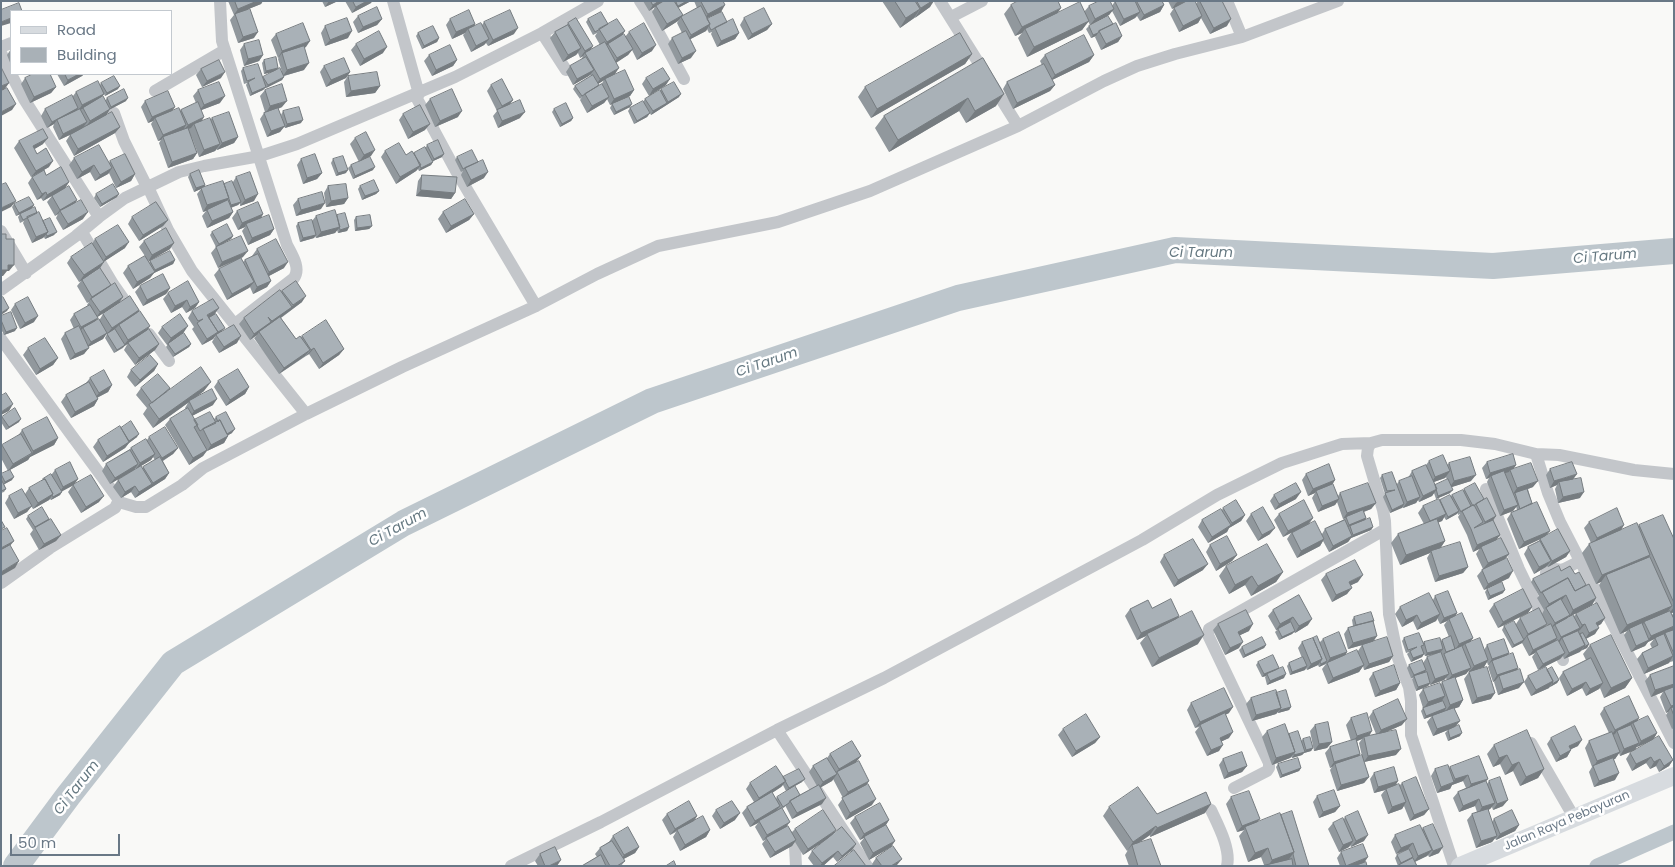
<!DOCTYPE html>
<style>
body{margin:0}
#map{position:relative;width:1675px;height:867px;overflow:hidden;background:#f9f9f7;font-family:Poppins,sans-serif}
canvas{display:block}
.frame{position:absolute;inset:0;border:2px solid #697886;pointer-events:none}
.legend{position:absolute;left:10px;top:10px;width:162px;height:65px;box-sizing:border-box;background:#fff;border:1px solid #c3c9cf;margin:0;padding:6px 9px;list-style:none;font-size:15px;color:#697886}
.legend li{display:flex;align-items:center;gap:10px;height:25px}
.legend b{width:25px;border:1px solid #c3c9cf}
.scale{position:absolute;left:10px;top:834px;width:110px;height:22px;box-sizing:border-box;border:2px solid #697886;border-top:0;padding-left:6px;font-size:15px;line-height:18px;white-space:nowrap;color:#697886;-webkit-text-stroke:4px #fff;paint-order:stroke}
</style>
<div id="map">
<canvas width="1675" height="867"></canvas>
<div class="frame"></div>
<ul class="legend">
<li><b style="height:6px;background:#d7dbdf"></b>Road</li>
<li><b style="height:14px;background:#a9b1b7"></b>Building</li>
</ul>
<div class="scale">50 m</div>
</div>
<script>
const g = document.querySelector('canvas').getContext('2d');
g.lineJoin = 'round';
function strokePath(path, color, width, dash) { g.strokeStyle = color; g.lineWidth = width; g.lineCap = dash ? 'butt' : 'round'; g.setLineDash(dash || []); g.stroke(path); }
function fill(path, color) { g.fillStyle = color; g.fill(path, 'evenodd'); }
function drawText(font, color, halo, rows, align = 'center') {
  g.font = font + ' Poppins,sans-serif'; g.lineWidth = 5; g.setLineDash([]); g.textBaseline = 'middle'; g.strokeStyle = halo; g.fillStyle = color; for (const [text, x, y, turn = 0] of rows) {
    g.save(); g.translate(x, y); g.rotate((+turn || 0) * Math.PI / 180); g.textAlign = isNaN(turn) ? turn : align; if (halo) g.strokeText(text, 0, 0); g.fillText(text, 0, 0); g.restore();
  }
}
strokePath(new Path2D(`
 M1597,866l77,-34`), '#bdc6cc', 15);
strokePath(new Path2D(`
 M16,866l52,-70 105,-133 231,-140 248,-122 306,-103 217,-48 318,16 181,-15`), '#bdc6cc', 26);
strokePath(new Path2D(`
 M220,1l2,40 65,204c5,10 14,23 7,33l-59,46
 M393,1l26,93
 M640,1l9,14 35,64
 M940,1l78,125
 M1227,1l15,36
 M951,17l31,-16
 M542,33l24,37
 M1,47l10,-4
 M1,53l10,20
 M11,74l13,25 75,118
 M155,91l70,-41
 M415,95l41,76 80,135
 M114,113l10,28 23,46
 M148,187l20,43 24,41 114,143
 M1,231l25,42
 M82,232l31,52 21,30
 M1,290l75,-54 23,-19 26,-19 54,-26 25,-6 56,-10 37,-12 158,-67 87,-44 56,-32
 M149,334l20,27
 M1,339l118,161 -4,8 -65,40 -49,35
 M1536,454l12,39 12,29 114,221
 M1486,489l33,80 44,91
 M119,502l17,5h10l36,-22 21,-17 103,-54 96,-47 134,-61 61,-32 61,-28 120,-24 92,-31 148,-65 86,-45 33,-15 38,-12 67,-17 96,-36
 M1546,573l9,-4 7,1 18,-9
 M777,730l90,136
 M1531,743l44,76
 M1234,788l33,-17 2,-3v-5l-61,-128 1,-6 175,-99
 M1211,810c7,15 20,39 16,56
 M795,847l1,19
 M511,866l90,-44 176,-92 107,-52 258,-138 75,-45 65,-32 60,-19 29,-1
 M1454,866l-43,-131v-34l-2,-14 -11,-29 -9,-44 -4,-93 -2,-11 -16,-54 1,-8 3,-5 11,-3h79l34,4 41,10 23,1 75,15 40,4`), '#c3c6ca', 12);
strokePath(new Path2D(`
 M1460,866l214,-90`), '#d7dbdf', 18);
fill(new Path2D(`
 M228,1h35l-2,3 -13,5 6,29 -16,5 -8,-23 4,-5z
 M322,1h16l-13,6z
 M345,1h27l-1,2 -19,10z
 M643,1h48l-13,7 5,7 -5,6 -16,10 -10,-19 3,-5 -6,4z
 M694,1h29l-2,11 -14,6 20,4 12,11 -4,6 -18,8 -6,-13 1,-2 -3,1 -2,-4 -1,2 -16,8 1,19 -13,6 -10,-20 4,-6 10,-5 -5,-10 4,-6 16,-9z
 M882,1h50l-2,6 -30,21z
 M1115,1h47l2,4 -4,7 -20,9 -3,-5 -2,2 -15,8 -8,-15 -3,4 -19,10 -2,-4 -6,9 -55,27 -9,-19 4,-5 -7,3 -11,-22 7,-9 47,8 26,-1 5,-6h23z
 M1168,1h19l-15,8z
 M1187,1h10l-2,1 1,2 2,-3h2l27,25 -17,8 -9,-16 -3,5 -19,9 -9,-18 4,-6z
 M358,16l24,3 -5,6 -19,8 -5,-11z
 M744,18l28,6 -5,6 -19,10 -8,-15z
 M450,19l25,5 -1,2 8,-1 2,-3 30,12 -26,12 -2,-3 -2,2 -13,7 -8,-17 2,-2 -13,6 -6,-14z
 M588,19l20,5 17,7 -4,5 4,1 4,-5 23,19 -15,9 -5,-10 -4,5 -12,7 -1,12 -6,4 25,12 -4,6 -20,9 -3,-6 -3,4 -17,10 -7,-13 2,-3 -2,2 -7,-10 2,-3 16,-10 -1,-1 -17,10 -7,-13 4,-6 11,-6 2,-4 -3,2 -2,-5 -2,2 -13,7 -13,-24 5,-6 12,-7 1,-2 23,27 9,-5 -5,-9 2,-3 -4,2 -7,-13zM604,80l-3,5 -3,1v-2z
 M1113,24l9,12 -4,6 -17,8 -6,-13 1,-1 -5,2 -5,-9 3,-3z
 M325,26l23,12 -23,8 -4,-13z
 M418,33l21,5 -2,4 -15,7 -6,-13z
 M276,34l30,13 -2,1v22l-20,6 -2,4 -16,8h-1l-2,2 -13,6 -4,-11 1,-2 -3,1 -3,-13 2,-3 20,10 10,-6 -9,2 -2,-11 2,-3 18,12 -4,-13 1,-2 -1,1 -7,-18z
 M244,44l19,11 -4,6 -15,5 -4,-16z
 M356,44l27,9 -23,13 -9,-16z
 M11,49v16l-4,-10z
 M972,54l-7,10 -94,54 -13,-21 7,-10z
 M429,55l28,5 -4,6 -21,10 -8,-15z
 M1045,55h49l-5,7 -37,18 3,5 -5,6 -37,18 -10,-20 4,-7 35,-17 -2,-4z
 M983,58l13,48 -30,17 -7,-12 -70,41 -14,-24 9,-12z
 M324,66l26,6 -4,6 -20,9 -6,-15z
 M201,69l20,9 -19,9 -6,-12z
 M57,74h27l-2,2 -18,10z
 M348,76l32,10 -5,7 -29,4 -2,-15z
 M25,78l31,9 -5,6 -21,10 -9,-19z
 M646,78l20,7 -17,11 -7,-12z
 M101,83l17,6 -13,7 -1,-2 -2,2 3,5 2,-3 19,3 -16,8 -4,6 14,12 -5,6 -41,23 -8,-15 4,-6 2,-1 -13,6 -6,-13 1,-3 -7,4 -6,-12 4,-7 28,-13 3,-4 24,-7z
 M491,85l22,15 -3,4 10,14 -22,10 -5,-12 4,-5 -10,-20z
 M661,89l18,8 -28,18 -6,-10 5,8 -3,4 -13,7 -6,-13 2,-3 13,-6 2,-3 15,-8z
 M198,90l22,13 -19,7 1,11 8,-1 2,-2 26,19 -4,6 -17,7v-1l-2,2 -16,6 -8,-22 6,18 -4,6 -25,9 -9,-25 2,-3 -3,1 -7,-17 2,-3 -5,2 -7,-16 4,-6 27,10h8l1,-1 15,-7 -3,-7z
 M265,90l17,17 -4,2 5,12 -2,-6 2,-4 18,12 -16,5 -1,-2 -4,6 -13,5 -7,-18 4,-6 1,-1 -5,-16z
 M430,99l28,18 -23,10 -10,-22z
 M612,104l18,3 -16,8 -4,-7z
 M554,109l19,9 -2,3 -11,6 -8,-15z
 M403,114l22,16 -17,9 -9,-19z
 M355,138l16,18 -9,4 11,10 -20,9 -5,-11 3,-3 8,-3 -9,-18z
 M19,141l24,3 -9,5 3,5 12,13 -5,3 2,5 23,7 -4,6 18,31 -20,11 -7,-12 2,-4 -3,2 -8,-14 5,-6 -9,5 -2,-3 -4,2 -9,-17 4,-6 11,-6 -12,6 -17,-29z
 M427,145l15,12 -9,4 -2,4 -12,6 -1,-2 -2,2 -20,13 -15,-27 4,-6 21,4 8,-2 12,-6z
 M457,157l27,21 -17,9 -6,-12 2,-4 -2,1 -6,-12z
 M74,158l35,5 1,-2 25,13 -4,7 -15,7 -7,-15 -1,1 -13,7 -5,-9 -13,7 -8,-14z
 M301,159l21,14 -5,6 -14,5 -6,-19z
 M333,159l13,14 -10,3 -5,-13z
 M190,174l15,11 -1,2 29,-5 3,-5 18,24 -14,5v-3l-2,2 -7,3 2,4 -4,6 -22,10 -5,-12 4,-5 -3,1 -6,-18 4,-5 -7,3 -6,-15z
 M422,175l33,18 -4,6 -35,-3 2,-15z
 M328,186l20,12 -4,6 -18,3 -2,-14z
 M360,186l19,5 -3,3 -14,6 -4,-11z
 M96,194l21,3 -17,10 -6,-9z
 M298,199l23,10 -25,7 -3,-11z
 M14,204l20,1 -3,4 6,4 17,22 -9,4 -1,-2 -12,6 -9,-20 1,-2 -4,2 -2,-6 2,-3 -4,2 -4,-9z
 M237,211l26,3 -2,4 13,11 -4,6 -22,10 -6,-14 3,-4 -7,3 -6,-12z
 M443,212l31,2 -5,6 -23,13 -8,-14z
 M336,215l13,12 -2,4 -9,2 -1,-3 -2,3 -19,5 -1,-2 -1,2 -14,4 -4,-16 2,-3 14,-2 4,-5z
 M132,217l36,3 -5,6 -24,15 -11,-17z
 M356,217l16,9 -3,3 -14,2 -1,-11z
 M212,232l21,4 -2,3 -7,4 19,14 -2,1 2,4 2,-2 8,-4h-1l5,-7 27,19 -15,8 2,5 -4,6 -14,7 -3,-7 -23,13 -13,-25 5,-6 18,-10 -19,9 -7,-15 5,-6 -6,-12z
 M95,239l30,9 -21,13 -4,7 -12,8 21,11 10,16 -22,14 -1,4 4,-2 3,-5 36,-4 -2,3 10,17 12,14 -4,6 -20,15 -11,-15 4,-7 3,-2 -6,4 -2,3 -9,5 -9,-15 2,-4v-1l-4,6 -15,8 -4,7 -14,6 -9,-21 4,-6 9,-4 -4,-9 4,-6 14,-8 -1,-1 2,-3 -2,1 -10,-17 4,-5 -2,1 -12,-19 4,-6 21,-13z
 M144,241l26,8 -22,12 1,2 1,-2 25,-1 -2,4 -19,9 -4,5 -17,11 -10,-16 5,-7 17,-10 -6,-9z
 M140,286l30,2 -4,6 -23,12 -8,-14z
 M282,291l20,11 -21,16 15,21 5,-2 1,-1 42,13 -5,6 -20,14 -10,-15 -30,20 -25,-36 3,-3 -7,5 -11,-16 5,-6z
 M168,293l31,9 -4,6 -9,5 -4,-6 -11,6 -8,-14z
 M15,304l19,18 -14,7 -9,-19z
 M192,311l17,7 13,13 -6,4 -3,4 -11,6 -10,-16 2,-2 -6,-9z
 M1,316l14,15 -11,4 -3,-6z
 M162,327l22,5 -17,13 -9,-12z
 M216,335l21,8 -18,10 -7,-11z
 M168,344h23l-2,3 -16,10 -7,-10z
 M28,348l30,10 -5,7 -17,10 -13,-20z
 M158,364l-4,7 -19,16 -8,-10 4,-7z
 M90,378l22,7 -4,7 -11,6 1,1 -4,7 -23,12 -10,-16 5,-7 20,-12z
 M218,381l31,6 -4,7 -19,12 -12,-19z
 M141,388h29l-3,4 37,-1 -11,9 20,5 -21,11 2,4 20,-1 2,-2 16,16 -4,2v1l-4,7 -17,8 -4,5 -14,9 -24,-40 5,-6 16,-9 -1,-2 3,-5 -35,25 -10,-14 4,-6 -11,-13z
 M2,417l17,5 -13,8 -5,-8v-4z
 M121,428l16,9 -8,6 -4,5 -22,14 -10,-15 5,-7z
 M22,430l36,8 -4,7 -24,12 -2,3 -20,11 -7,-13v-12l17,-10z
 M149,437l29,11 -5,6 -10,7 6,12 -4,6 -30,19 -4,-6 -10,6 -8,-11 5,-7 18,-11 -1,-1 -1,2 -24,14 -8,-13 4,-7 23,-14 2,-2 16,-8zM153,457l2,3 -12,7 -1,2 -1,-3 10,-6z
 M1429,461l18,4 2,-2 22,18 -20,6 -1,6 -14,6 -2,-6 -2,3 -13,6 -1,-2 -2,3 -13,5 -1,-1 -12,6 -7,-16 2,-3 -5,-16 2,-3 15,9 2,-3 9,-3 4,-7 14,-6zM1446,477l1,3 -12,5 -1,-3 11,-4z
 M1487,462l29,3 -3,4 20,18 -5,2 4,14 14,33 24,15 -4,6 -18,10 -1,-1 -13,8 -10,-20 4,-7 11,-6 1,-2 -21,10 -12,-30 4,-6 6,-3 -1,-4 -3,5 -13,5 -13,-34 2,-4 -3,1 -4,-11z
 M1550,469l30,29 -22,5 -3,-14 2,-4 -7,3 -4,-13z
 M55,470l23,9 -17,13 -1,3 -9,5 -1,-1 -1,1 -16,9 -2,-3 -4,6 -13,7 -9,-16 4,-7 16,-2 4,-6 12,-6 2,-3 9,-5z
 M1306,474l29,6 -3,5 6,11 2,-3 36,10 -5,6 -7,3 2,6 -1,2 8,7 -2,3 -20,8 -3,4 -19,10 -6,-11 -3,5 -23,12 -10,-19 4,-6 -8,4 -9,-17 5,-6 34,4 -4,6 13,10 3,-5 18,-9 2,-2 -2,1 -6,-17 -2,3 -17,7 -6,-14 3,-5 -7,3 -6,-16z
 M1,475l11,5 -8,4 2,5 -2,3 -3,1z
 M73,485l26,17 -18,11 -13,-21z
 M1464,489l20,10 12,17 -3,4 7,15 -4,5 13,14 -4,4 4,20 -25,12 -7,-14 5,-6 1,-1 -7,-15 4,-6 -7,4 -6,-17 -9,-18 2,-3 -2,1v-2l-12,7 -2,-3 -2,4 -4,1 7,19 -5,8 28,18 -5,6 -28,9 -8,-24 3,-5 -30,12 -9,-22 7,-9 26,-10 -6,-11 5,-7 28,-10 1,-1 11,-4z
 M1274,495l22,4 -21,11 -5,-9z
 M1223,508l22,7 -4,6 -12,7 -2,4 -19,11 -10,-16 4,-7 20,-10z
 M1251,514l19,20 -12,7 -12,-20z
 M28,516l21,3 12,16 -5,6 -17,9 -9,-16 3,-4 -7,-11z
 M1589,522l32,8 17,-3 1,-2 35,14v73l-3,1 1,2 2,-3v17l-1,1h1v31l-4,1v-1l-1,2 -25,11 -7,-15 5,-6 10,-5 -2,-4 4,-5 -6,3 -3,4 -14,6 -7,-17 3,-4 -7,3 -21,-49 2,-3 -5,2 -14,-31 7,-9 2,-1 -7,-15z
 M1210,545l27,10 -5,6 -16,10 -10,-19z
 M1164,555l39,15 -29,17 -14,-25z
 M1226,566l57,6 -7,10 -25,14 -6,-11 -16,9 -10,-18z
 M1561,571l14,3 11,11 10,13 -4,7 -23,12v-1l-2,3 7,-3 2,-2 29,4 -4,6 -3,2 -3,8 -9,5 3,5 -2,4 -23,11 -1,-3 -3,3 -22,11 -6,-13 3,-4 -6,3 -7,-13 2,-3 -2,3 -10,5 -10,-18 2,-4 12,-2 4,-6 24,10 4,-2 -6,-12 2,-4 -7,-12 2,-2 -8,-14 2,-3z
 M1326,574l32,8 -7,3 -4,9 -15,8 -11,-22z
 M1487,589l16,4 -15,7 -3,-8z
 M1299,595l9,30 -13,8 -1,-1 -2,2 -13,6 -4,-8 2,-2h-1l-8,-14 5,-6z
 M1435,596l22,17 -3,4 19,21 -3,4 14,8 3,-5 22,8 -2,2 10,15 2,18 -21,7 -4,-13 1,-1 -2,1 -5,-15 1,-2h-1l-1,-3 -3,5 -13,5 20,27 -19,5 -8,-25 5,-7v-2l-3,4 -11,4 8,22 -4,7 -4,1v19l5,9 -12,5 -3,-8 3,-3 -15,6 -6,-14 5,-6 -8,3 -3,-8 2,-3 -4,-13 4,-6 18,-5 1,-2 5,-2 -1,-2 -2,2 -14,5v-1l-2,2 -12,5 -4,-12 1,-1h-2l-4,-10 2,-3 14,-2 4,-6 11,-4 -13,3 -1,-2 -2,3 -11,5 -4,-8 2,-2 -3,1 -4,-12 2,-3 19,5 1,-1 17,-1 1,-1 7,-3 -5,-12 3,-4 -7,3 -3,-6 -1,3 -19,9 -4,-9 -11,6 -7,-13 5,-7 33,-7z
 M1494,604l38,3 -4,6 -30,15 -9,-17z
 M1152,608l27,8 -2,3 21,25 -46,23 -12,-24 6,-7 -9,4 -12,-24 5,-7z
 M1354,617l19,5v20l20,14 -4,6 -25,8 -1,-4 -4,6 -31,12 -6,-15 4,-5 -7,3 -1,-2 -11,5 -1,-2 -1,2 -15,5 -3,-9 2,-3 13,-5 -4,-10 4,-6h18l3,-3 24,13 -3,4 14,-5 4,-6 -14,4 -4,-15 4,-6 5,-2 -1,-6z
 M1218,624l31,7 -9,4 -1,13 -14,7 -12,-25z
 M1266,645l-2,3 -21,10 -4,-8 3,-3z
 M1590,645l42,33 -7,10 -21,10 -4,-10 -1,1 -13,7 -4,-8 -15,8 -8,-18 4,-6 23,-12 -3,-6z
 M1258,662l19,8 7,8 -17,7 -2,-8 1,-1 -4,1 -6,-12z
 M1674,666v62l-2,1 -6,-14 2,-3 -2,1 -6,-16 3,-5 -12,5 -6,-16 5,-6z
 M1547,670l12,10 -2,3 -7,4v-1l-1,2 -18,8 -7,-14 4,-6z
 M1373,673l27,10 -4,7 -21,7 -6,-18z
 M1276,693l15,14 -2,3 -11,3v-1l-2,2 -24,7 -6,-17 5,-6z
 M1191,703l38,10 -4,2 4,23 -7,3 -3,10 -12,5 -12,-24 4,-5 -4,1 -8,-18z
 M1604,708l33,13 20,12 -4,7 -16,7h-1l-1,3 -15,6 -1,-3 -4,6h-1l1,21 -21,7 -5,-15 3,-5 -7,-19 4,-7 20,-8 -9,-19z
 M1373,711l29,14 -16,7 10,23 -32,7 5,15 -5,6 -27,8 -7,-21 2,-3 -2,1 -5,-15 5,-6 21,-6 -5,-16 5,-7 18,18 7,-2 -7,-17zM1362,739l-3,4 3,13 -3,1 1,-3 -3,-13z
 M1315,725l17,17 -5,6 -13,3 -4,-20z
 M1063,729l37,8 -5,6 -23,14 -14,-22z
 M1267,731l22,3 12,7 2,-2 10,9 -2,3 -7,2 -2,2 -10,3v-1l-2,1 -18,7 -10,-28z
 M1551,738l27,8 -7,3v1l-4,7 -11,5 -9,-18z
 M1494,745l50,24 -6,9 -18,8 -7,-15 -8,4 -5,-11 -7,3 -6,-13z
 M1630,753l43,7 -4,6 -10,6 -3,-6 -6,3 -4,-6 -14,8 -6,-12z
 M830,754l31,2 -5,6 10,23 6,20 -26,15 -8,-15 5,-7 -10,-19 -1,2 -11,6 1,17 -30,15 -6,-12v-1l-4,3 5,17 5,6 3,-3 38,6 23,9 -4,6 -15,12 -4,-5 -10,9h-9l-6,-8 4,-7 14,-11 -23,15 -8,-13 -3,4 -22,12 -8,-14 3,-4 -2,1 -8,-14 3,-4 -8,4 -8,-14 5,-6 7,-5 -8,-13 4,-6 33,-6 19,5 -16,9 -3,-6 -2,2 -9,6 4,6 1,-2 23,-2 17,-9 -8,-14 4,-6 14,-8z
 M1223,759l24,7 -5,6 -18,7 -5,-14z
 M1278,764l23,4 -2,3 -19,7 -4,-11z
 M1450,767l36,14 1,3 2,-3 14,25 -10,4 -1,-3 -2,2 -2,1 4,12 2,-3 25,6 -4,6 -19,9 -1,-2 -3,4 -16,6 -9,-28 5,-6 5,-2 -2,-6 -16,6 -6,-14 5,-6 8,-4 -3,-7 -11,4 -2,4 -13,4 -6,-17 4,-7 14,-1z
 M1374,773l21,12h5l2,-2 27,26 -5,6 -14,6 -6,-15 -2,3 -14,5 -7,-19 4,-5 -11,3 -4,-14z
 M1317,796l23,10 -5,6 -16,6 -6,-16z
 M1231,797l26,25 52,44h-47l2,-1 -3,-8 -13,5 -9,-26 5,-6 -7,2 -11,-28z
 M1109,807l48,7 48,-1 -55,24v-2l-11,8 22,23h-32l-4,-11 3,-5 -1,1 -24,-35z
 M716,810l19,10 -15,9 -8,-13z
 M667,814l30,2 -3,5 16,9 -4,7 -26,14 -7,-14 3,-5 -6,3 -8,-15z
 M855,817l34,3 -3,5 5,22 -22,13 -9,-17 4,-5 -4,2 -10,-17z
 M1345,817l19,24 -13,6 -1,-2 -1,2 -10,5 -11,-23 5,-6 11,-4z
 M1423,828l16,25 -10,4 -1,-2 -1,1 -12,6 2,4h-19l-3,-8 2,-3 11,-5 -12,4 -5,-12 4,-7 27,-6z
 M613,836l26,11 -4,6 -12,6 2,2 -4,5h-39l15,-9 -2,-3 5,-6 9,-6z
 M1341,852l23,10 3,4h-27l-3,-8z
 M540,854l17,12h-19l-3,-5z
 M876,858l21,7 -1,1h-23l-1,-2z`), '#91989d');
fill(new Path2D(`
 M257,1h6l-2,3 -27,11 4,-6z
 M329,1h9l-13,6z
 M367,1h5l-1,2 -19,10 4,-6z
 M659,1h5l-15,10 4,-6z
 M687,1h4l-15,8 2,-3z
 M932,1h2l-4,6 -15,11 6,-10z
 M1179,1h8l-15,8 4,-6z
 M725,5l-4,7 -18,8 5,-6z
 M1164,5l-4,7 -20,9 4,-6z
 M1061,8l-6,9 -30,12 -3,4 -7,3 7,-9z
 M920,9l-6,9 -14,10 6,-10z
 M1114,9l-5,6 -19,10 5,-6z
 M1140,12l-5,6 -15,8 4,-7z
 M683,15l-5,6 -16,10 5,-7z
 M1202,16l-4,7 -19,9 4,-6z
 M11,18v5l-10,3v-4z
 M382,19l-5,6 -19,8 5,-6z
 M1231,19l-4,7 -17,8 4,-6z
 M1089,21l-7,9 -55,27 7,-10z
 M475,24l-4,6 -3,-1 -3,4 -13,6 4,-7z
 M710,24l-4,7 -19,10 4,-6z
 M772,24l-5,6 -19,10 4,-6z
 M518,28l-4,6 -26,12 5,-6z
 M352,31l-4,7 -23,8 5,-6z
 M625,31l-5,7 -18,10 5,-6z
 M258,32l-4,6 -16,5 5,-6z
 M739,33l-4,6 -18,8 4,-6z
 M1098,33l-2,3 -5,2 2,-3z
 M1122,36l-4,6 -17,8 5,-6z
 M439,38l-2,4 -15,7 2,-3z
 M489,39l-5,6 -13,7 5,-6z
 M310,41l-4,6 -23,9 -1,-3 -3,4 -1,1 4,-7z
 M656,45l-4,6 -15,9 5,-7z
 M593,46l-4,7h-4l-2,3 -3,2 5,-7z
 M387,47l-4,6 -23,13 4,-7z
 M581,48l-5,7 -13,7 5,-7z
 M633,49l-5,6 -15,10 4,-7z
 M696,51l-5,7 -13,6 4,-6z
 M972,54l-7,10 -94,54 6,-9z
 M263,55l-4,6 -15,5 4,-7z
 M1094,55l-5,7 -39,19 5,-6z
 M457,60l-4,6 -21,10 4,-6z
 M309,63l-5,7 -21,6 4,-6z
 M278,68l-2,3 -12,3 2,-3z
 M619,68l-4,6 -19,11 4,-6z
 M594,70l-5,6 -16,9 4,-6z
 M225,72l-4,6 -19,9 5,-6z
 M350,72l-4,6 -20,9 5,-7z
 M79,74h5l-2,2 -18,10 4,-6z
 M284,77l-2,3 -16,8 2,-3z
 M670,79l-4,6 -17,11 4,-7z
 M9,83l-5,7 -3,1v-5z
 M1055,85l-5,6 -37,18 4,-6z
 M120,86l-2,3 -13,7 2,-3z
 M380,86l-5,7 -29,4 5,-6z
 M56,87l-5,6 -21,10 4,-6z
 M266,87l-3,3 -13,6 2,-3z
 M634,90l-4,6 -20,9 4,-6z
 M104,94l-4,6 -22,11 4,-6z
 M681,94l-2,3 -28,18 2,-4z
 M1004,94l-8,12 -30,17 9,-12z
 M225,96l-5,7 -21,8 5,-6z
 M609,97l-5,6 -17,10 5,-7z
 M128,98l-2,3 -17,9 2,-3z
 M968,98l-9,13 -70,41 9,-12z
 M513,100l-5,6 -11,6 5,-6z
 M287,101l-5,6 -16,6 4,-7z
 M16,104l-4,6 -11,6v-4z
 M632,104l-2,3 -16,8 2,-3z
 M175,107l-5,7 -15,4 -2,3 -5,2 4,-6z
 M78,108l-4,6 -17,6 -3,4 -7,4 5,-6z
 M110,109l-4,7 -20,11 4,-6z
 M462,111l-4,6 -23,10 5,-6z
 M525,112l-5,6 -22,10 4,-7z
 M650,113l-3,4 -13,7 3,-3z
 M204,117l-4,7h-6l-3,4 -8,3 5,-6z
 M573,118l-2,3 -11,6 2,-3z
 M303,120l-2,3 -16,5 2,-4z
 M87,122l-5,7 -23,11 4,-6z
 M430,124l-5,6 -17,9 5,-7z
 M186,125l-4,7 -19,5 -2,3 -3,1 5,-6z
 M285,126l-5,6 -13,5 4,-6z
 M120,127l-5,6 -41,23 4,-7z
 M238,137l-4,6 -17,7 5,-7z
 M48,138l-5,6 -15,9 5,-7z
 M220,144l-5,7 -16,6 5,-7z
 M375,150l-4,6 -12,6 5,-7z
 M197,153l-4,6 -25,9 4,-6z
 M444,154l-2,3 -11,5 3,-3z
 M53,161l-4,6 -18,10 5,-6z
 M433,162l-2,3 -12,6 2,-3z
 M94,165l-4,7 -13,7 5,-7z
 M421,165l-5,6 -20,13 4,-7z
 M375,167l-2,3 -20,9 2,-3z
 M112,168l-4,6 -13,7 5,-6z
 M348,170l-2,3 -10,3 2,-3z
 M488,172l-4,6 -17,9 4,-7z
 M322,173l-5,6 -14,5 4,-6z
 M135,174l-4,7 -15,7 5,-6z
 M69,182l-4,6 -22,13 4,-6z
 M205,185l-2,3 -9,4 2,-4z
 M421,190l34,3 -4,6 -35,-3z
 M379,191l-3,3 -14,6 3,-4z
 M46,192l-5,6 -4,2 5,-6z
 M119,194l-2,3 -17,10 2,-3z
 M258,194l-4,7 -14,5 5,-6z
 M229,198l-5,6 -21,8 4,-7z
 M348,198l-4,6 -18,3 5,-6z
 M77,200l-4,6 -13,5 -2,3 -3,2 5,-6z
 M16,201l-5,6 -10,5v-4z
 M241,202l-3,3 -9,3 2,-3z
 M325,203l-4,6 -25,7 5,-6z
 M34,205l-3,4 -15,7 3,-3z
 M88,212l-5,7 -20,11 5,-6z
 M233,212l-4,6 -22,10 5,-7z
 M263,214l-4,7 -13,3 -1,3 -7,3 4,-7z
 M474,214l-5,6 -23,13 5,-7z
 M168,220l-5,6 -24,15 4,-6z
 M372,226l-3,3 -14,2 2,-3z
 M340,227l-5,6 -19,5 5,-6z
 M349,227l-2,4 -9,2 2,-3z
 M274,229l-4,6 -22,10 4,-7z
 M48,232l-5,6 -11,5 4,-6z
 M57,232l-3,3 -9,4 2,-3z
 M316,235l-2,3 -14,4 3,-4z
 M233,236l-2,3 -15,8 3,-3z
 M129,242l-4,6 -23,15 4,-6z
 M174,243l-4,6 -22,13 4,-7z
 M248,251l-5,6 -25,11 4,-6z
 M175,260l-2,4 -19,9 -4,5 -17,11 4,-7 17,-10 1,-2z
 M104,262l-4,6 -21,14 5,-7z
 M288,262l-4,6 -19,10 4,-6z
 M8,265h6l-5,6h-2l-4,5h-2v-6z
 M271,281l-4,6 -14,7 4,-7z
 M254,282l-5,6 -22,12 5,-6z
 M111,285l-5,6 -15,8 -4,4 5,-6z
 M170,288l-4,6 -23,12 4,-6z
 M306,296l-4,6 -34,25 -9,5 -2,3 -7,5 4,-6z
 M123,297l-4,6 -23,15 4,-6z
 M187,300l-5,7 -11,6 4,-7z
 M199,302l-4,6 -9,5 4,-6z
 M9,308l-2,3 -6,4v-2z
 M219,308l-5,7 -11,7 4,-7z
 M139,310l-4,6 -16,9 -3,3 -9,6 5,-6z
 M38,316l-4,6 -14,7 5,-6z
 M98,318l-5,6 -10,4 -3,3 -3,2 4,-6z
 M150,326l-4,6 -32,21 3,-3 7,-5 4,-5z
 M188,326l-4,6 -17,13 4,-7z
 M17,328l-2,3 -11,4 2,-3z
 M225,328l-3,3 -6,4 -3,4 -11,6 5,-6z
 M107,333l-4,6 -17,9 5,-6z
 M241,336l-4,7 -18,10 5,-6z
 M159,344l-4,6 -20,15 4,-7z
 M191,344l-2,3 -16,10 2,-3z
 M89,348l-5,6 -14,6 5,-6z
 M314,348l-5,6 -3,2 5,-6z
 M344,349l-5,6 -20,14 4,-6z
 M310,350l-5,6 -26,18 5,-6z
 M58,358l-5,7 -17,10 4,-6z
 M158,364l-4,7 -19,16 5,-7z
 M211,382l-7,9 -51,37 6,-9z
 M112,385l-4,7 -14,7 5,-6z
 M249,387l-4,7 -19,12 4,-6z
 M98,399l-4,7 -23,12 4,-6z
 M217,399l-4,6 -23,12 4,-6z
 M13,404l-4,7 -8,4v-3z
 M21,419l-2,3 -13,8 3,-3z
 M235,429l-3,4 -9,5 2,-3z
 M139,434l-2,3 -8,6 -4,5 -22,14 4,-6z
 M228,436l-4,7 -17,8 4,-6z
 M58,438l-4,7 -24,12 -2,3 -20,11 5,-7 19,-10 1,-3z
 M178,448l-5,6 -16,10 5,-6z
 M207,450l-4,6 -14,9 4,-7z
 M155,454l-4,6 -15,9 4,-6z
 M138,464l-4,6 -24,14 5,-6z
 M1516,465l-4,6 -2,-1 -1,2 -17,5 -1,-1 -2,2 -3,1 4,-6z
 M1450,471l-5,7 -14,5 4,-6z
 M169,473l-4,6 -30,19 4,-6z
 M1577,474l-5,7 -13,1 -2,3 -7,3 4,-7z
 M1476,475l-5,6 -22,7 5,-7z
 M14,477l-2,3 -9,5 2,-3z
 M78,479l-4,6 -15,8 4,-6z
 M1335,480l-4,6 -15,5 -1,2 -7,3 5,-7z
 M1538,481l-5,6 -20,7 4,-6z
 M135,486l-4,6 -10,6 4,-6z
 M1437,489l-5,7 -13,6 4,-6z
 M1453,490l-3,3 -14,6 2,-3z
 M62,492l-2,3 -9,5 2,-3z
 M1301,492l-5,7 -21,11 4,-6z
 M1584,492l-4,6 -22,5 5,-6z
 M53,494l-4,6 -16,9 5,-6z
 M104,496l-5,6 -18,11 5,-6z
 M1420,497l-4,6 -13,5 4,-6z
 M1339,499l-4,6 -17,7 4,-6z
 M1376,503l-5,6 -28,10 4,-6z
 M1404,504l-2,4 -12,5 2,-3z
 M1518,505l-5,6 -13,5 4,-6z
 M32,506l-5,6 -13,7 4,-6z
 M1459,511l-2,3 -11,6 2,-3z
 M1446,514l-4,7 -16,7 4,-6z
 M1245,515l-4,6 -12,7 -2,4 -19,11 4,-6 18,-11 2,-3z
 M1496,516l-4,6 -11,6 4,-6z
 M1313,518l-5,6 -25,13 5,-6z
 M1366,518l-2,3 -14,5 -4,2 3,-3z
 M1624,525l-4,7 -28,13 5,-7z
 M1373,527l-2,3 -20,8 -3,4 -19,10 4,-6 19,-10 1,-1z
 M1275,528l-5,6 -12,7 4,-6z
 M1550,531l-5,6 -26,12 5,-7z
 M61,535l-5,6 -17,9 5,-6z
 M1500,535l-5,7 -22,10 4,-7z
 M1324,539l-4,7 -23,12 4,-7z
 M14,541l-5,6 -8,5v-4z
 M1445,541l-6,9 -8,1 -1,2 -30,12 6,-10z
 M1570,551l-4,6 -18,10 4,-6z
 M1509,554l-5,6 -21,9 5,-6z
 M1237,555l-5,6 -16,10 4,-7z
 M1650,555l-7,9 -37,11 -5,7 -5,2 6,-9z
 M19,561l-4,7 -14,8v-4z
 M1551,561l-5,6 -12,7 5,-7z
 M1208,564l-5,6 -29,17 4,-7z
 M1468,567l-5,6 -28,9 4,-6z
 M1513,571l-4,7 -25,12 4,-6z
 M1283,572l-7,10 -25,14 7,-10z
 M1363,575l-5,7 -13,6 4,-6z
 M1252,576l-7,9 -16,9 6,-9z
 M1352,588l-5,6 -15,8 4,-7z
 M1505,590l-2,3 -15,7 2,-4z
 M1566,595l-5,6 -15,7 3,-4z
 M1596,598l-4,7 -23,12 4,-7z
 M1672,606l-7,9 -21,7 -1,3 -14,4 -2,2 -7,3 7,-9z
 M1532,607l-4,6 -30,15 5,-6z
 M1674,607v5l-6,3z
 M1457,613l-4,6h-4l-2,2 -7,3 4,-6z
 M1440,614l-4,7 -19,9 4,-7z
 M1417,615l-4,6 -11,6 4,-7z
 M1570,615l-5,6 -10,4 -3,3 -2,1 5,-6z
 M1179,616l-4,6 -28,12 -1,2 -9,4 4,-7z
 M1293,617l-4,6 -11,6 -2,1 4,-6z
 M1605,618l-4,6 -9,5 4,-6z
 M1312,619l-4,6 -13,8 4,-7z
 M1253,624l-4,7 -15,7 4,-6z
 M1547,624l-5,6 -15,6 -5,7 -10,5 2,-3 9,-5 5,-6z
 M1585,624l-5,6 -3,2 5,-7z
 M1674,626v3l-2,2 -24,11 -3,4 -14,6 5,-6 12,-6 3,-4z
 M1580,628l-5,6 -13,4 -3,5 -2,1 4,-7z
 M1599,628l-4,6 -10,5 4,-6z
 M1295,631l-3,3 -13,6 3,-3z
 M1204,635l-6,9 -46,23 7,-9z
 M1377,636l-4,6 -25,7 5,-6z
 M1473,638l-4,6h-4l-2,2 -8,4 4,-6z
 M1557,638l-4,6 -17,7 -1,2 -6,3 4,-6z
 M1243,642l-4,6 -14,7 5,-7z
 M1589,644l-2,4 -5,2 2,-3z
 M1266,645l-2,3 -21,10 2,-3z
 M1585,645l-5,7 -16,7 5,-6z
 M1443,649l-3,4 -15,3 2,-3z
 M1347,652l-4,6 -16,5 3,-5z
 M1509,653l-4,6 -13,2 -4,4 4,-6z
 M1565,653l-5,6 -22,11 5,-6z
 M1424,654l-2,3 -11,5 2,-4z
 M1393,656l-4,6 -25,8 5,-6z
 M1673,656l-4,7 -25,11 4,-6z
 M1322,659l-4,6 -11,5 4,-6z
 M1488,660l-4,7 -15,5 5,-6z
 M1327,661l-2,3 -6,3 2,-3z
 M1364,665l-5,7 -31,12 5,-6z
 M1307,666l-2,4 -15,5 2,-3z
 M1279,668l-3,3 -9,3 -1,2 -4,1 2,-3z
 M1471,668l-5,6 -19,7 5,-6z
 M1518,668l-4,6 -15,2 -4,5 -2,1 4,-7z
 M1426,670l-2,3 -10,3 -3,2 3,-3z
 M1286,674l-2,4 -17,7 3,-4z
 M1449,674l-5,6 -14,5 5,-6z
 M1632,678l-7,10 -21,10 7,-10z
 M1559,680l-2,3 -7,4 2,-3z
 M1553,681l-4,7 -18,8 5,-6z
 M1524,682l-5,6 -21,7 5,-6z
 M1586,682l-4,6 -15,8 5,-7z
 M1400,683l-4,7 -21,7 5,-6z
 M1430,683l-2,3 -12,5 2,-4z
 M1603,683l-4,6 -13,7 4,-7z
 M1674,684v4l-10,3 -1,1 -12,5 4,-7z
 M1495,693l-4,6 -19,5 5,-6z
 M1445,696l-4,6 -17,6 4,-6z
 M1463,700l-4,7 -14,5 5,-7z
 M1674,705v4l-3,-1 -3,4 -2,1 5,-7z
 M1233,707l-4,6 -29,13v-1l-5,3 5,-6z
 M1291,707l-2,3 -11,3 2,-3z
 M1281,708l-5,6 -24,7 4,-6z
 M1446,708l-2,4 -20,7 2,-3z
 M1639,718l-4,6 -2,-1 -3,3 -13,5 -2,3 -4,2 4,-6z
 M1407,719l-5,6 -25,11 4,-6z
 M1460,721l-5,6 -22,9 4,-7z
 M1372,731l-4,7 -4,-1 -2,2 -10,4 5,-7z
 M1233,732l-4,6 -13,6 4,-6z
 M1462,733l-2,3 -12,5 2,-3z
 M1657,733l-4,7 -16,7 4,-6z
 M1100,737l-5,6 -23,14 4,-6z
 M1582,740l-4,6 -13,6 4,-6z
 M1332,742l-5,6 -13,3 5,-7z
 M1639,743l-4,7 -15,6 4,-7z
 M1223,745l-4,6 -12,5 4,-6z
 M1313,748l-2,3 -7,2 -2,2 -10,3 2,-3 10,-3 2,-2z
 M1401,749l-5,6 -32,7 4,-6z
 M1571,750l-4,7 -11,5 4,-6z
 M1295,752l-5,6 -18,7 4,-7z
 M1620,752l-5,7 -22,9 4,-7z
 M1360,754l-4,6 -21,4 -3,3 -2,1 4,-6z
 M1507,755l-7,9 -7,3 6,-9z
 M861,756l-5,6 -19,10 -3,3 5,-6z
 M1651,757l-5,6 -14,8 4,-7z
 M1660,759l-4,7 -6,3 4,-7z
 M1673,760l-4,6 -10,6 5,-6z
 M1519,762l-6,9 -8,4 7,-10z
 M1247,766l-5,6 -18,7 4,-6z
 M1301,768l-2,3 -19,7 2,-3z
 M1544,769l-6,9 -18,8 6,-9z
 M1619,773l-4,7 -21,7 5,-6z
 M837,774l-5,7 -14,8 5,-7z
 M1468,775l-5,6 -11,4 -2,4 -13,4 4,-6 12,-4 2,-4z
 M1369,777l-5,6 -27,8 4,-6z
 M805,779l-3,3 -16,9 3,-3z
 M1488,779l-5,6 -16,6 4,-7z
 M786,781l-5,6 -26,17 4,-6z
 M869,781l-4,6 -22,11 5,-6z
 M1398,781l-4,7 -8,1 -1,1 -11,3 4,-6z
 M826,798l-4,6 -30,15 5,-6z
 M876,799l-4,6 -26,15 4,-7z
 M1479,799l-4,7 -16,6 4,-6z
 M1508,800l-5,6 -10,4 4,-6z
 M1406,802l-4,7 -14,5 4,-7z
 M1495,803l-5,6 -12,5 4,-7z
 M1211,804l-6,9 -55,24 7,-9z
 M780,806l-5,6 -16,9 -1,2 -8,4 5,-6z
 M1340,806l-5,6 -16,6 4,-6z
 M1429,809l-5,6 -14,6 4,-6z
 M740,813l-5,7 -15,9 4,-6z
 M697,816l-4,6 -16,8 -7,5 5,-6z
 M1260,819l-5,6 -10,2 -1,3 -7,2 5,-6z
 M889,820l-4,6 -25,14 4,-6z
 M790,822l-5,6 -19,10 -3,3 4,-6z
 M1519,825l-4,6 -19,9 4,-6z
 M1156,826l-6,9 -18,12v-2l-5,6 6,-9z
 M710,830l-4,7 -26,14 5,-6z
 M836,830l-4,6 -29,19 5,-6z
 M1368,835l-4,6 -13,6 5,-6z
 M1497,836l-5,6 -16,6 5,-7z
 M796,840l-4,6 -22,12 5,-6z
 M895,841l-4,6 -22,13 4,-7z
 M1353,841l-4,6 -10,5 4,-7z
 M1413,843l-5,6 -12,5 5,-6z
 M856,844l-4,6 -15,12 5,-6z
 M639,847l-4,6 -15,8 4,-6z
 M1443,847l-4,6 -10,4 4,-6z
 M1268,848l-7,9 -13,5 7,-9z
 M1432,850l-5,6 -13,6 4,-6z
 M838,851l-5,6 -10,9h-3l2,-3z
 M1294,852l-7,10 -19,4 4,-6z
 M1368,857l-4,6 -6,3h-12z
 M1413,857l-3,3 -11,6 2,-3z
 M902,859l-5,6 -6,1z
 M561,860l-4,6h-8z`), '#767c80');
const building = new Path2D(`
 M235,1h22l-19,8z
 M353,1h14l-11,6z
 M651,1h8l-6,4z
 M664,1h10l9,14 -16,9 -11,-18z
 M676,1h11l-9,5z
 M701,1h22l2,4 -17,9z
 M895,1h20l5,8 -14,9z
 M917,1h15l-11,7z
 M1018,1h40l3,7 -39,19 -11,-22z
 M1099,1h11l4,8 -19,10 -6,-13z
 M1115,1h20l5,11 -16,7z
 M1138,1h24l2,4 -20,10 -7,-13z
 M1187,1h8l7,15 -19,10 -9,-18z
 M1200,1h22l9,18 -17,9z
 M1080,2l9,19 -55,26 -9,-18z
 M19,3l3,8h-11v7l-10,4v-12z
 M701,6l9,18 -19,11 -10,-18z
 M377,7l5,12 -19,8 -5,-11z
 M764,8l8,16 -20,10 -8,-16z
 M250,9l8,23 -15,5 -8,-23z
 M469,10l6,14 -19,8 -6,-13z
 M510,10l8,18 -25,12 -9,-18z
 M601,12l7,12 -13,8 -7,-13z
 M722,12l5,10 -16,8 -2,-4 1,-2 -3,-5z
 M1108,16l5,8 -14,7 -1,2 -5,2 -4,-9z
 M347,18l5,13 -22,9 -5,-14z
 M576,18l17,28 -8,5 -17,-28z
 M617,19l8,12 -18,11 -8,-13z
 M733,19l6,14 -18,8 -6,-13z
 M303,23l7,18 -28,10 -6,-17z
 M481,23l8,16 -13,7 -8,-17z
 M644,23l12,22 -14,8 -13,-21z
 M1116,23l6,13 -16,8 -7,-13z
 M568,25l13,23 -13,7 -13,-23z
 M433,26l6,12 -15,8 -6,-13z
 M379,31l8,16 -23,12 -8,-15z
 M686,31l10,20 -14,7 -10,-20z
 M960,33l12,21 -95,55 -12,-22z
 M624,34l9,15 -16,9 -9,-14z
 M1084,35l10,20 -39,20 -10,-20z
 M259,40l4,15 -15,4 -4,-15z
 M605,42l14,26 -19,11 -15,-26z
 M450,45l7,15 -21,10 -7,-15z
 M304,46l5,17 -22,7 -5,-17z
 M276,57l2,11 -12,3 -2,-11z
 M586,57l8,13 -17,9 -7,-13z
 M344,58l6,14 -19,8 -7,-14z
 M983,58l21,36 -29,17 -7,-13 -70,42 -14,-24z
 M219,60l6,12 -18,9 -6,-12z
 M258,64l8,23 -14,6 -4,-11 7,-4 -8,3 -4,-13z
 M1044,64l11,21 -38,18 -10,-21z
 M1,67l8,16 -8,3z
 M280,68l4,9 -16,8 -5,-8z
 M663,68l7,11 -17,10 -7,-11z
 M625,70l9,20 -20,9 -9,-20z
 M377,72l3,14 -29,5 -3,-15z
 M33,74h17l6,13 -22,10 -9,-19z
 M65,74h14l-11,6z
 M593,75l6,10 -17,11 -7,-10z
 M114,76l6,10 -13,7 -6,-10z
 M502,79l11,21 -11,6 -11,-21z
 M98,81l6,13 -22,11 -6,-13z
 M219,82l6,14 -21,9 -6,-15z
 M674,82l7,12 -13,8 -7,-13z
 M282,84l5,17 -17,5 -5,-16z
 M602,84l7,13 -17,9 -7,-12z
 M7,88l9,16 -15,8v-21z
 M124,89l4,9 -17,9 -4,-9z
 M452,89l10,22 -22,10 -10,-22z
 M660,90l7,13 -14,8 -8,-12z
 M168,91l7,16 -23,10 -7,-16z
 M72,95l6,13 -26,14 -7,-13z
 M103,96l7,13 -20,12 -7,-13z
 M629,97l3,7 -16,8 -4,-8z
 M520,100l5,12 -23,9 -5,-11z
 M643,101l7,12 -13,8 -7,-13z
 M198,102l6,15 -16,8 -7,-15z
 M566,103l7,15 -11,6 -8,-15z
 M420,105l10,19 -17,8 -10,-18z
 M299,107l4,13 -16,4 -4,-13z
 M179,108l7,17 -23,10 -8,-17z
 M278,108l7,18 -14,5 -7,-18z
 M80,109l7,13 -24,12 -6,-14z
 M112,112l8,15 -42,22 -8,-14z
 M229,112l9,25 -16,6 -10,-25z
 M210,118l10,26 -16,6 -10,-26z
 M188,128l9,25 -25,9 -9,-25z
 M43,129l5,9 -15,8 4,8 9,-6 7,13 -17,10 -17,-30z
 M366,132l9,18 -11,5 -9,-17z
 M438,140l6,14 -10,5 -7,-14z
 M399,143l7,12 6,-4 9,14 -21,12 -15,-26z
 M99,145l13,23 -12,7 -6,-10 -12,7 -8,-14z
 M425,147l8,15 -12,6 -7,-15z
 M472,150l6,12 -15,7 -6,-12z
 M125,154l10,20 -14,8 -11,-21z
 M315,154l7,19 -15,5 -6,-19z
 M343,156l5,14 -10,3 -5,-14z
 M370,157l5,10 -20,9 -4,-11z
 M483,160l5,12 -17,8 -6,-12z
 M61,167l8,15 -22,13 -1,-3 -4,2 -10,-17 12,-7 2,5z
 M199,170l6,15 -9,3 -6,-14z
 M250,172l8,22 -13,6 -9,-23z
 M422,175l35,2 -2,16 -34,-3z
 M374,180l5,11 -14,5 -5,-10z
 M223,181l6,17 -22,7 -6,-17z
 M232,181l9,21 -10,3 -7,-21z
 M6,183l10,18 -15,7v-23z
 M113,184l6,10 -17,10 -6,-10z
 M346,184l2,14 -17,3 -3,-15z
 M69,186l8,14 -17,10 -8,-14z
 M322,192l3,11 -24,7 -3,-11z
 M29,197l5,8 -15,8 -5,-9z
 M465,199l9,15 -23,12 -8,-14z
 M81,200l7,12 -20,12 -8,-13z
 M228,200l5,12 -21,9 -5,-11z
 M156,202l12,18 -25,15 -11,-18z
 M258,202l5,12 -21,9 -5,-12z
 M35,207l2,6 -14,7 -3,-6z
 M335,210l5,17 -19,5 -5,-16z
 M39,212l9,20 -12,5 -9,-20z
 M345,213l4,14 -9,3 -3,-15z
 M269,215l5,14 -22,9 -6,-14z
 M370,215l2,11 -15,2 -1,-11z
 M50,218l7,14 -10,4 -1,-2 2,-2 -5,-11z
 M312,220l4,15 -13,3 -5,-15z
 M227,224l6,12 -14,8 -7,-12z
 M118,225l11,17 -23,15 -11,-18z
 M166,228l8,15 -22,12 -8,-14z
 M1,234h5v5h8v26h-6v5h-7z
 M241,236l7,15 -26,11 -6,-15z
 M276,239l12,23 -19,10 -12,-23z
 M92,243l12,19 -20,13 -13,-18z
 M170,251l5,9 -20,10 -5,-9z
 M258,254l13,27 -14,6 -12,-27z
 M145,256l10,16 -18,10 -9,-16z
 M241,258l13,24 -22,12 -13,-25z
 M100,268l11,17 -19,12 -10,-17z
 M163,274l7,14 -23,12 -7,-14z
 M188,281l11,21 -9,5 -3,-7 -12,6 -7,-13z
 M296,281l10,15 -13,9 -11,-14z
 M115,283l8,14 -23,15 -9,-13z
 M280,290l12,17 -20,14 -4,-4 3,5 -17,12 -10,-16z
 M130,296l9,14 -27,18 -9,-14z
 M3,297l6,11 -8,5v-15z
 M28,297l10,19 -13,7 -10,-19z
 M213,299l6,9 -12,7 11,17 -11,7 -10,-16 6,-4 -5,2 -6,-10z
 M90,305l8,13 -17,9 -7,-13z
 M140,311l10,15 -22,14 -9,-15z
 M11,312l6,16 -11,4 -5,-12v-4z
 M180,314l8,12 -17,12 -9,-11z
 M216,314l9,14 -7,4 -9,-14z
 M280,317l16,22 4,-3 10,14 -26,18 -25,-36z
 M99,319l8,14 -16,9 -8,-14z
 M326,320l18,29 -21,14 -9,-15 -3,2 -9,-14z
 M234,325l7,11 -17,11 -8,-12z
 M79,326l10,22 -14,6 -10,-21z
 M115,329l10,16 -8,5 -10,-16z
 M149,329l10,15 -20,14 -11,-15z
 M184,333l7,11 -16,10 -7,-10z
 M45,338l13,20 -18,11 -12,-21z
 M150,355l8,9 -18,16 -9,-10z
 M201,367l10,15 -52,37 -10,-14z
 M238,369l11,18 -19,13 -12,-19z
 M104,370l8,15 -13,8 -9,-15z
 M158,374l12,14 -18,15 -11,-15z
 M89,382l9,17 -23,13 -9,-17z
 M212,389l5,10 -23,12 -5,-10z
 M6,393l7,11 -12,8v-16z
 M15,408l6,11 -12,8 -7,-10z
 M188,408l10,17 -4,2 13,23 -14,8 -23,-39z
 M210,412l6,11 -13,6 -3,2 -6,-11z
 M226,412l9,17 -8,5 -7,-14 -2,2 -2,-5z
 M47,417l11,21 -25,13 -11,-21z
 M220,420l8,16 -17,9 -8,-16z
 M131,421l8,13 -10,7 -8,-13z
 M120,426l9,16 -22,14 -9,-16z
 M165,427l13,21 -16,10 -13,-21z
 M21,434l11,19 -19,11 -11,-19z
 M146,439l9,15 -15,9 -9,-15z
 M130,450l8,14 -23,14 -9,-14z
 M1513,454l3,11 -26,8 -3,-11z
 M1443,455l7,16 -15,6 -6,-16z
 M160,457l9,16 -16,10 -10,-16z
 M1470,457l6,18 -22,6 -5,-18z
 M70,462l8,17 -15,8 -8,-17z
 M1572,462l5,12 -23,7 -4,-12z
 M1531,463l7,18 -21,7 -7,-18z
 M1329,464l6,16 -22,9 -7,-15z
 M1426,465l11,24 -14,7 -11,-25z
 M141,466l11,18 -13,8 -4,-6 -10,6 -7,-12z
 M10,470l4,7 -9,5 -4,-8z
 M1504,471l14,34 -14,5 -13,-34z
 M1392,472l12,32 -12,6 -7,-17 10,-3 -8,1 -5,-16z
 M51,474l11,18 -9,5 -1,-2 1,-1 -8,-15 -1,1 -1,-1z
 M91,475l13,21 -18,11 -13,-22z
 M1412,476l8,21 -13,5 -8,-21z
 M1581,478l3,14 -21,5 -4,-15z
 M1,479l5,10 -5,2z
 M45,479l8,15 -15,9 -9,-15z
 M1448,479l5,11 -15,6 -3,-11z
 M1296,483l5,9 -22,12 -5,-9z
 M1368,483l8,20 -29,10 -7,-20z
 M1475,483l9,16 -11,7 -9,-17z
 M1333,484l6,15 -17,7 -6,-15z
 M22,489l10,17 -14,7 -9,-17z
 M1527,489l5,14 -12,6 -5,-16z
 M1463,490l8,16 -10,6 -9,-17z
 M1450,495l9,16 -11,6 -8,-17z
 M1487,498l9,18 -11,6 -9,-18z
 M1439,499l7,15 -16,7 -7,-15z
 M1236,500l9,15 -13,8 -9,-15z
 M1304,500l9,18 -25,13 -9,-17z
 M1537,502l13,29 -26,11 -13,-29z
 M1474,505l9,17 -9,6 19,-8 7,15 -23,10 -6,-16 -9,-18z
 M42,507l7,12 -14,8 -7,-11z
 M1263,507l12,21 -13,7 -11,-21z
 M1617,508l7,17 -27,13 -8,-16z
 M1221,509l10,16 -19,12 -10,-17z
 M1363,510l3,8 -17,7 -3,-8z
 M1663,515l11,24v64l-35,-78z
 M1370,518l3,9 -20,8 -3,-9z
 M51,519l10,16 -17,9 -9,-16z
 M1437,519l8,22 -39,14 -8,-21z
 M1,520l4,7 -4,2z
 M1345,520l7,16 -19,10 -8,-17z
 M1315,521l9,18 -23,12 -9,-18z
 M1637,523l13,32 -48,20 -13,-31z
 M7,528l7,13 -13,7v-17z
 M1558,529l12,22 -18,10 -12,-22z
 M1227,536l10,19 -17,9 -10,-19z
 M1501,538l8,16 -21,9 -7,-16z
 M1193,539l15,25 -30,16 -14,-25z
 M1540,541l11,20 -12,6 -11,-20z
 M1460,542l8,25 -29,9 -8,-25z
 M1267,544l16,28 -25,14 -6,-10 -17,9 -9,-19z
 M10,545l9,16 -18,11v-22z
 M1650,557l22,49 -45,19 -21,-50z
 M1507,558l6,13 -25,13 -6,-14z
 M1355,560l8,15 -14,7 3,6 -16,7 -10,-21z
 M1559,566l2,5 9,-5 5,8 4,-2 7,13 -11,6 -7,-13 -27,15 -8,-14z
 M1568,578l7,13 14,-7 7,14 -23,12 -7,-15 -17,9 -7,-12z
 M1502,582l3,8 -15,6 -3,-7z
 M1523,589l9,18 -29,15 -9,-18z
 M1448,591l9,22 -13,5 -9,-22z
 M1429,593l11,21 -19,9 -4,-8 -11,5 -6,-13z
 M1299,595l13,24 -13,7 -6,-9 -13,7 -7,-14z
 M1171,599l8,17 -38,17 -11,-24 18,-9 4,8z
 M1561,599l9,16 -15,8 -9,-15z
 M1597,603l8,15 -9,5 3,5 -10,5 -4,-9 -3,1 -6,-11z
 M1539,608l8,16 -19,10 -8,-16z
 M1246,610l7,14 -15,8 5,10 -13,6 -12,-24z
 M1192,611l12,24 -45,23 -12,-24z
 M1670,611l4,8v7l-23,10 -7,-14z
 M1371,612l3,9 -18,4 -2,-8z
 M1462,613l11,25 -14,6 -10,-25z
 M1573,615l7,13 -19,9 -6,-12z
 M1373,621l4,15 -24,7 -5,-15z
 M1514,621l10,19 -10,5 -10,-19z
 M1291,622l4,9 -13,6 -4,-8z
 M1642,623l7,17 -13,6 -7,-17z
 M1551,624l6,14 -24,12 -6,-14z
 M1674,630v24l-9,-21z
 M1578,631l7,14 -16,8 -7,-15z
 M1339,632l8,20 -17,6 -7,-19z
 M1419,633l5,12 -3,1 3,8 -11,4 -3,-7 7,-4 -9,3 -4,-12z
 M1583,633l6,11 -5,3 1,-2 -5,-11z
 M1664,634l9,22 -25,12 -6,-15 16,-8 -3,-7z
 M1611,635l21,43 -21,10 -21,-43z
 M1317,636l10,25 -6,3 -1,-2 2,-3 -9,-21z
 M1451,636l4,13 -9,3 -4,-12z
 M1262,637l4,8 -21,10 -3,-8z
 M1387,637l6,19 -24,8 -7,-19z
 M1313,638l9,21 -11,5 -9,-22z
 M1440,638l3,11 -16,4 -3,-11z
 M1480,638l8,22 -14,6 -9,-22z
 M1504,639l5,14 -17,6 -5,-14z
 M1558,640l7,13 -22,11 -7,-13z
 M1462,646l9,22 -19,7 -8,-21z
 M1357,650l7,15 -31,13 -6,-15z
 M1441,652l8,22 -14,5 -8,-22z
 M1513,653l5,15 -21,7 -5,-14z
 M1273,655l6,13 -15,6 -6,-12z
 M1303,657l4,9 -15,6 -3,-9z
 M1591,658l12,25 -13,6 -4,-7 -14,7 -9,-17z
 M1422,660l4,10 -12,5 -5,-10z
 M1394,665l6,18 -20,8 -7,-18z
 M1674,666v18l-19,6 -5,-15z
 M1283,667l3,7 -16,7 -3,-7z
 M1487,667l8,26 -18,5 -8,-26z
 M1546,667l7,14 -17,9 -8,-14z
 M1552,667l7,13 -7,4 1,-3 -6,-11z
 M1520,669l4,13 -21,7 -4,-13z
 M1427,672l3,11 -12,4 -4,-11z
 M1455,677l8,23 -13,5 -8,-23z
 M1440,683l5,13 -17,6 -5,-13z
 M1674,687v18l-3,1 -7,-15z
 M1224,688l9,19 -33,15 -9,-19z
 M1276,690l5,18 -25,7 -5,-17z
 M1286,690l5,17 -11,3v-2h1l-5,-15z
 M1629,696l10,22 -24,12 -11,-22z
 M1398,699l9,20 -26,11 -8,-19z
 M1443,701l3,7 -20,8 -3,-8z
 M1674,707v9l-3,-8z
 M1454,708l6,13 -23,8 -5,-13z
 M1225,713l8,19 -13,6 3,7 -12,5 -11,-25z
 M1367,713l5,18 -15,5 -6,-18z
 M1086,714l14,23 -24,14 -13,-22z
 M1648,716l9,17 -16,8 -8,-18z
 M1328,722l4,20 -13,2 -4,-19z
 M1285,724l10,28 -19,6 -9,-27z
 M1459,725l3,8 -12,5 -2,-8z
 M1631,725l8,18 -15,6 -7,-18z
 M1575,726l7,14 -13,6 2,4 -11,6 -9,-18z
 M1396,730l5,19 -33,7 -4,-19z
 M1527,730l17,39 -18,8 -7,-15 -7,3 -5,-10 -8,3 -5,-13z
 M1298,731l7,21 -11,3v-2l1,-1 -6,-18z
 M1612,732l8,20 -23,9 -8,-20z
 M1659,736l14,24 -9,6 -4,-7 -6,3 -3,-5 -15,7 -6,-11z
 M1310,737l3,11 -7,2 -3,-11z
 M1356,739l4,15 -26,8 -4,-15z
 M852,741l9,15 -22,13 -9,-15z
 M1242,752l5,14 -19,7 -5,-14z
 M1362,755l7,22 -28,8 -6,-21z
 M1479,756l9,23 -17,5 -3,-9 -13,4 -5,-12z
 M827,758l10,16 -14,8 -10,-16z
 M1298,758l3,10 -19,7 -4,-11z
 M1613,758l6,15 -20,8 -6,-15z
 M859,761l10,20 -21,11 -11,-20z
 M1448,765l6,17 -13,5 -6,-18z
 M776,766l10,15 -27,17 -9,-15z
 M1394,767l4,14 -20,6 -4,-14z
 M799,769l6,10 -16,9 -6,-11z
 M1416,777l13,32 -15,6 -12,-32z
 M1500,777l8,23 -11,4 -8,-23z
 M1486,781l9,22 -13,4 -3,-8 -16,7 -5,-14z
 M868,784l8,15 -26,14 -8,-15z
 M1399,784l7,18 -14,5 -6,-18z
 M819,785l7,13 -29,15 -7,-12z
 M795,786l5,9 -10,6 -1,2 -6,4 -6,-10z
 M1138,787l19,27 49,-22 5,12 -54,24 -1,-2 -23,16 -24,-35z
 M1334,790l6,16 -17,6 -6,-16z
 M1249,791l11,28 -18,7 -11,-29z
 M772,792l8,14 -25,15 -8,-14z
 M689,801l8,15 -22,13 -8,-15z
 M732,801l8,12 -16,10 -8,-13z
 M880,803l9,17 -25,14 -9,-17z
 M782,808l8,14 -23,13 -8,-14z
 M1488,809l9,27 -16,5 -9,-27z
 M823,810l13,20 -28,19 -13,-20z
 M1512,810l7,15 -19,9 -6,-15z
 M1292,811l17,55h-13l-3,-12 1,-2 -13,-37z
 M1358,811l10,24 -12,6 -11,-24z
 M1280,813l14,39 -22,8 -4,-12 -13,5 -10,-26z
 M703,816l7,14 -25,15 -8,-15z
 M1343,818l10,23 -10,4 -10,-22z
 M1433,824l10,23 -10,4 -10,-23z
 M886,825l9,16 -22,12 -9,-16z
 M1420,825l12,25 -14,6 -5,-13 -12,5 -6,-13z
 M788,826l8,14 -21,12 -9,-14z
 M628,827l11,20 -15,8 -11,-19z
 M842,827l14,17 -14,12 -4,-5 -16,12 -10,-12z
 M1151,839l10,27h-23l-6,-21z
 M612,841l13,20 -8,5h-7l-10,-18z
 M1363,844l5,13 -22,9 -5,-14z
 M893,846l9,13 -11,7h-9l-6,-8z
 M555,847l6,13 -12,6h-4l-5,-12z
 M1409,849l4,8 -12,6 -4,-8z
 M854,850l12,16h-32z
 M601,855l5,11h-24z
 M1413,858l4,8h-18v-1z
 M1292,859l1,7h-31z
 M674,861l2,5h-10z
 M1366,862l1,4h-13z`);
fill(building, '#a9b1b7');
strokePath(building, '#767c80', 1);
drawText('12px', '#697886', '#fff', [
 ["Jalan Raya Pebayuran",1567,821,-23]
]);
drawText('italic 14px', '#657881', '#fff', [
 ["Ci Tarum",1201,253],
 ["Ci Tarum",1605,257,-5],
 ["Ci Tarum",767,363,-19],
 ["Ci Tarum",398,528,-29],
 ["Ci Tarum",77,788,-52]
]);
</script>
